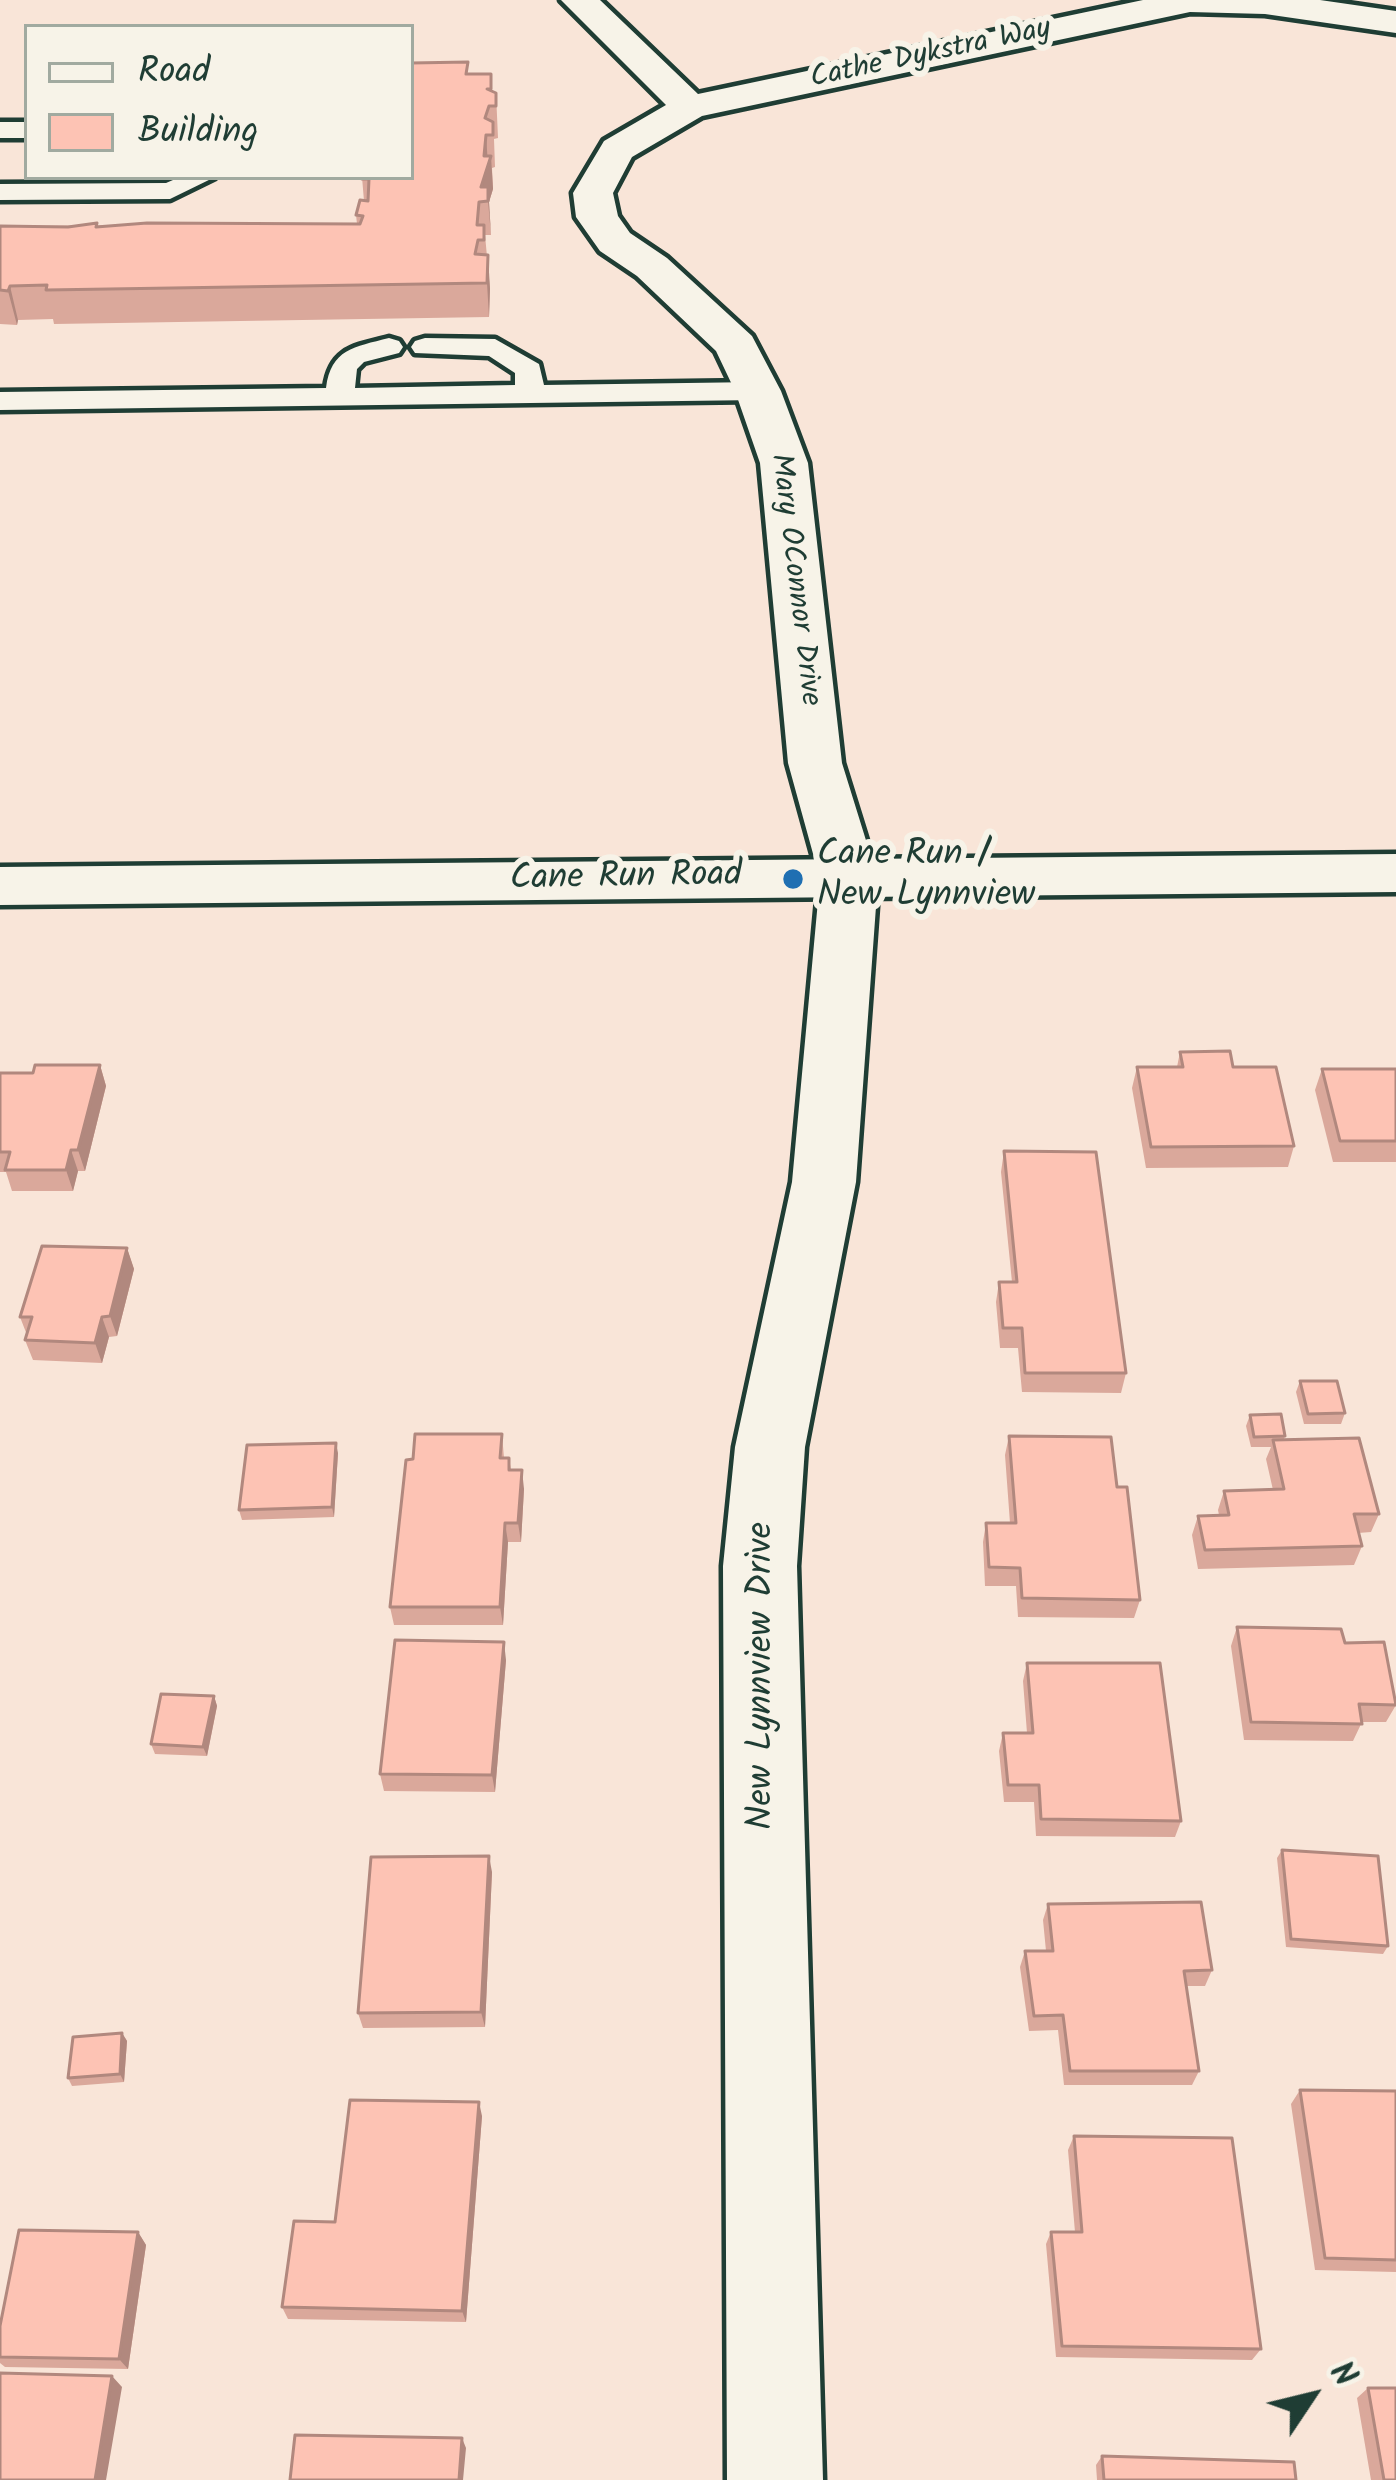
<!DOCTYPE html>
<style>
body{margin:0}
#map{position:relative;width:1396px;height:2480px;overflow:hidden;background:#f9e5d8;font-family:Kalam,sans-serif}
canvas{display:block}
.legend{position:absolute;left:24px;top:24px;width:390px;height:156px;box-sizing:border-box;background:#f7f3e8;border:3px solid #a1aaa0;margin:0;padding:15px 21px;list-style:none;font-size:36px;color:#1f3d34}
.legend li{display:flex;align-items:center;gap:24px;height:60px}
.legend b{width:60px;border:3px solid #a1aaa0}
.north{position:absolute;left:1252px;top:2336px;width:120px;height:120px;-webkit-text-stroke:9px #f7f3e8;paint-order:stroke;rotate:55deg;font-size:33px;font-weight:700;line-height:48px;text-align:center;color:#1f3d34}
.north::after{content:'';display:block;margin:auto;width:42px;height:54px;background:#1f3d34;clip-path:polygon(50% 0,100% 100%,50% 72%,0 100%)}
</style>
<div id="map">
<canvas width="1396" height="2480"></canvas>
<ul class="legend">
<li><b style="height:15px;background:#f7f3e8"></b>Road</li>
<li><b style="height:33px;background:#fdc3b4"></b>Building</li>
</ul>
<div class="north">N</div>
</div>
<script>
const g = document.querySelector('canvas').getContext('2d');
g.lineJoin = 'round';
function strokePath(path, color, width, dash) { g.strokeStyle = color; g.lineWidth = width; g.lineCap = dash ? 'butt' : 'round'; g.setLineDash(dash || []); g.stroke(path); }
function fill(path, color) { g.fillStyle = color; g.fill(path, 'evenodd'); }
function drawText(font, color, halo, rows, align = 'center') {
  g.font = font + ' Kalam,sans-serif'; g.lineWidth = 12; g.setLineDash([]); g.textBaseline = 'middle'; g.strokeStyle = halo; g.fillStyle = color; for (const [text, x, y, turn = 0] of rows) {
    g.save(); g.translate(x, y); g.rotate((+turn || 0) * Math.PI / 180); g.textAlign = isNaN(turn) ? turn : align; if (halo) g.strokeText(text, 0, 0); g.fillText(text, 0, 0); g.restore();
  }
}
const lane = new Path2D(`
 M0,122h27v16h-27z
 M180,177h35l-45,22 -170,1v-16l166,-1z
 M389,338l10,3 4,6 -4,6 -35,9 -7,7 -2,19 160,-3v-12l-26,-17 -74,-3 -4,-6 4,-6 10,-3 70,1 44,25 5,21 214,-3 15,9 -15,9 -758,10v-18l326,-4c5,-39 28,-41 63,-50z`);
const street = new Path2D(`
 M561,0h39l98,94 445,-94h177l76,11v22l-131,-19 -75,-2 -488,104 -70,41 -19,36 5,23 12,17 37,25 85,78 29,55 27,72 34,300 36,116 -22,303 -51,265 -8,119 26,914h-96l-4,-914 12,-119 57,-265 28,-303 -32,-116 -28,-300 -25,-72 -19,-40 -79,-75 -37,-25 -24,-34 -3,-24 31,-52 62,-36z`);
const highway = new Path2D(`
 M1396,854v38l-1396,13v-38z`);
strokePath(lane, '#1f3d34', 9);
strokePath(street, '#1f3d34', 9);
strokePath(highway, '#1f3d34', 9);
fill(lane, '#f7f3e8');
fill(street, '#f7f3e8');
fill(highway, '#f7f3e8');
fill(new Path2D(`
 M469,74h22l1,17 4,2 2,45 -4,1 1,28 -3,1 1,21 -4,13 2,33h-6l5,54 -1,28 -435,7 -1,-5 -35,1 -1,5 -17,-1v-98l357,-2 -1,-9 8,-14 -2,-24z
 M1180,1052l53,15 61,79 -6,21 -142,1 -14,-80 5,-21h40z
 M100,1065l6,21 -21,85h-7l-5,20h-61l-6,-19h-6v-99h33z
 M1322,1069h74v93h-63l-18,-72z
 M1004,1151l122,222 -5,20 -99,-1 -4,-44h-18l-4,-46 3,-20h13l-11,-110z
 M127,1248l7,21 -17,67 -8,1 -7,26 -69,-3 -8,-20 2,-5 -7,-18z
 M1300,1381l45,32 -4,11h-37l-8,-32z
 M1250,1415l35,21 -1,3 95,75 -8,18 -13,1 4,13 -8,19 -156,4 -6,-34 6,-19 21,-1 -1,-5 6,-19 49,-1 -7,-31 5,-12h-20l-5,-21z
 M502,1434l2,24h5l2,12 13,19 -3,53h-13l-5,83h-109l-4,-18z
 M1009,1436l108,51 23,113 -6,18 -116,-1 -2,-31h-31l-2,-44 3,-19h24l-5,-68z
 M338,1453l-4,64 -92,3 -3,-10z
 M1237,1627l159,78 -10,17h-24l-9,19 -109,-1 -13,-94z
 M506,1660l-11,132 -111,-1 -4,-17z
 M1027,1663l154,158 -6,16 -139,-1 -2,-34h-30l-5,-51 4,-18h24l-4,-52z
 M214,1696l3,10 -10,50 -52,-2 -4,-10z
 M1282,1850l106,96 -5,8 -97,-7 -9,-89z
 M492,1872l-7,155 -122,1 -5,-15z
 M1048,1904l164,66 -7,16h-19l13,85 -7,14h-128l-6,-55 -29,1 -9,-64 5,-16h21l-3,-31z
 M122,2033l5,8 -3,41 -52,4 -4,-8z
 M1300,2090l96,1v181l-81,-2 -24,-166z
 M482,2116l-16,206 -178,-3 -6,-12 53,-85z
 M1074,2136l187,213 -9,11 -196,-3 -10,-113 5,-12h24l-7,-82z
 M138,2232l8,13 -18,124 -123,-2 -5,-4v-37z
 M1368,2388l28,92h-25l-14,-82z
 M1102,2456l194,24h-199l-1,-15z`), '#daa89b');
fill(new Path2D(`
 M486,135l2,30 3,-9 2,33 -4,13 2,33 -3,-34 -7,-14z
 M488,255l2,34 -1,28 -2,-34z
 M10,286l8,34 -1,5 -9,-34z
 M100,1065l6,21 -21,85 -7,-21z
 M71,1150l7,21 -5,20 -7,-21z
 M127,1248l7,21 -17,67 -7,-20z
 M102,1317l7,20 -7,26 -7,-20z
 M336,1443l2,10 -4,64 -2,-10z
 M522,1470l2,19 -3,53 -3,-19z
 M505,1523l3,19 -5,83 -3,-18z
 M504,1642l2,18 -11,132 -3,-17z
 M214,1696l3,10 -10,50 -4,-9z
 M489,1856l3,16 -7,155 -4,-15z
 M122,2033l5,8 -3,41 -4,-8z
 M479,2102l3,14 -16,206 -4,-11z
 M138,2232l8,13 -18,124 -9,-10z
 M112,2376l10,11 -16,93h-11z
 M462,2438l4,10 -3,32h-4z`), '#b1887e');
const building = new Path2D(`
 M468,62l-2,12h25v15h-4l9,4v13h-7l-4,12 8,4v13h-7l-2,21h7l-10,31h7v14l-9,1 -2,23h7v15h-6l-3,14 13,1 -1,28 -441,7 1,-5 -37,1 -2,5 -8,-1v-64l68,1 29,-4 -1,4 51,-4 213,1 3,-8 -7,-1 4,-15 8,1 1,-22h-7v-2h49v-114z
 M1230,1051l3,16h43l18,79 -143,1 -14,-80h46l-3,-15z
 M35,1065h65l-22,85h-7l-5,20h-61l5,-18h-10v-79h33z
 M1322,1069h74v72h-56z
 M1004,1151l92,1 30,221h-101l-3,-45h-19l-4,-46h18z
 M42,1246l85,2 -17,68 -8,1 -7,26 -70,-3 7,-23h-12z
 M1300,1381h37l8,32 -37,1z
 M1281,1414l4,22 -31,1 -4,-22z
 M415,1434h87l-2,24h9v12h13l-4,53h-13l-5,84h-110l16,-147 7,-1z
 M1009,1436l102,1 6,50h10l13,113 -118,-2 -2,-30 -31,-1 -3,-44h30z
 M1359,1438l20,76h-25l8,32 -157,4 -7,-34 31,-1 -5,-24 60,-2 -11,-49z
 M336,1443l-4,64 -93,3 8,-65z
 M1237,1627l104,2 4,14 39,-1 12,63 -37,-1 3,20 -111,-2z
 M395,1640l109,2 -12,133 -112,-1z
 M1027,1663h133l21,158 -140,-2 -2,-34h-31l-5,-52h30z
 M161,1694l53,2 -11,51 -52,-3z
 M1282,1850l96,6 10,90 -97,-7z
 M489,1856l-8,156 -123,1 13,-156z
 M1201,1902l11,68 -28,1 15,100h-129l-7,-56 -29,1 -9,-65h28l-5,-47z
 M122,2033l-2,41 -52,4 5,-41z
 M1300,2090l96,1v169l-71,-2z
 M350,2100l129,2 -17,209 -180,-4 12,-86 41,1z
 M1074,2136l158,2 29,211 -199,-3 -11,-114h31z
 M19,2230l119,2 -19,127 -119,-2v-31z
 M0,2373l112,3 -17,104h-95z
 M1368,2388h28v92h-12z
 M295,2435l167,3 -3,42h-169z
 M1102,2456l192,6 2,18h-192z`);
fill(building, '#fdc3b4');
strokePath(building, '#b1887e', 3);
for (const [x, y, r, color] of [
 [793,879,12,"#1f6fb2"]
]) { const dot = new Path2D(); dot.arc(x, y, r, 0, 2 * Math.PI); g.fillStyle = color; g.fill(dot); strokePath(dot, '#f7f3e8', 4.5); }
drawText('30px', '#1f3d34', '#f7f3e8', [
 ["Cathe Dykstra Way",931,56,-12],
 ["Mary OConnor Drive",793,580,83]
]);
drawText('36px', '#1f3d34', '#f7f3e8', [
 ["Cane Run /",817,858],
 ["New Lynnview",817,899]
], 'left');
drawText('36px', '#1f3d34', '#f7f3e8', [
 ["Cane Run Road",626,880,-1],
 ["New Lynnview Drive",765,1676,-90]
]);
</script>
